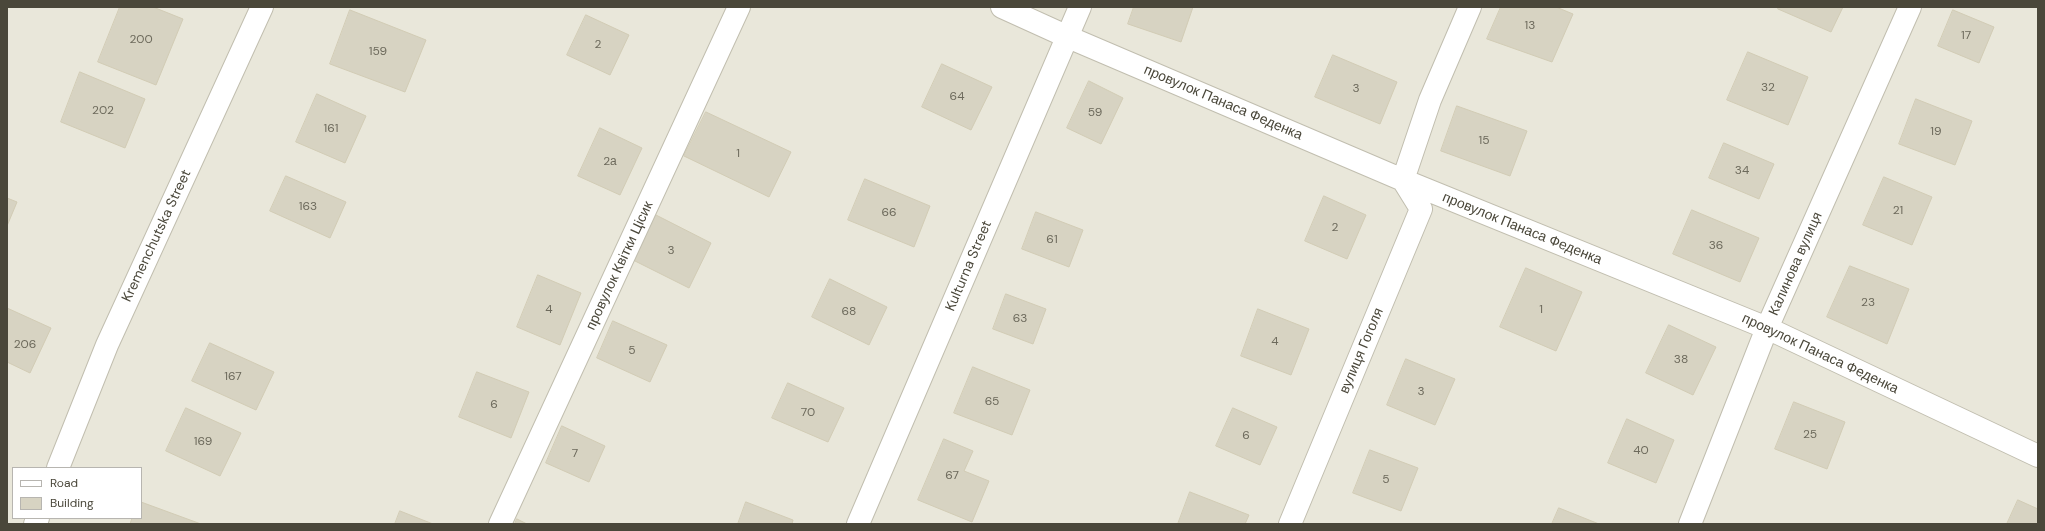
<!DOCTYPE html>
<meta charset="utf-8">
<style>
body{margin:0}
#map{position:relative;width:2045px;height:531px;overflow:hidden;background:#f5f4ec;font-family:"DM Sans",sans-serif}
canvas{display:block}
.frame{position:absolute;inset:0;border:8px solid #4a473a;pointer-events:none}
.legend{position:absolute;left:12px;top:467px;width:130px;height:52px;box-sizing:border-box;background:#fff;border:1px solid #b7b5b0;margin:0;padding:5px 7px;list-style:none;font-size:12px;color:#4a473a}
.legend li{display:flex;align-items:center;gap:8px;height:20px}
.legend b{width:20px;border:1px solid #b7b5b0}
</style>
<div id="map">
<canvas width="2045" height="531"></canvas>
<div class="frame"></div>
<ul class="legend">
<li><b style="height:5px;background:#fff"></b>Road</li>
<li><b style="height:11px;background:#d7d3c2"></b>Building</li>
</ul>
</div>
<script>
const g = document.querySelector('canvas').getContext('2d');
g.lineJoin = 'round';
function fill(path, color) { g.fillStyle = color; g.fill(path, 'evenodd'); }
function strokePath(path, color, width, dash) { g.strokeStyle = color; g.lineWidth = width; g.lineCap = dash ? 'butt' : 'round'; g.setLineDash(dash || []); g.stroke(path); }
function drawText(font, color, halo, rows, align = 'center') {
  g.font = font + ' "DM Sans",sans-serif'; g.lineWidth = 3; g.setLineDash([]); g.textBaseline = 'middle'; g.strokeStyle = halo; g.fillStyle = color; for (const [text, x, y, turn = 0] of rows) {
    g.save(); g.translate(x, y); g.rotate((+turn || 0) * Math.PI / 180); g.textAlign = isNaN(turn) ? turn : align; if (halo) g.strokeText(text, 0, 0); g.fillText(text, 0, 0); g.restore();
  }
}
fill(new Path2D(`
 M7,7h2031v517h-2031zM13,468h128v50h-128z`), '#e9e7da');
const building = new Path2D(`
 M120,7h33l30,12 -27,66 -58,-23z
 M1134,7h59l-12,35 -53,-18z
 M1501,7h55l17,7 -21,48 -65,-23z
 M1779,7h64l-12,25 -53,-23z
 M350,10l76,30 -21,52 -75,-28z
 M1953,10l41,17 -15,36 -41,-17z
 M586,15l43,20 -19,40 -43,-20z
 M1748,52l60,25 -20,48 -61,-25z
 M1333,55l64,27 -17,42 -65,-27z
 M942,64l50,23 -21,43 -49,-23z
 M80,72l65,27 -20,49 -64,-26z
 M1089,81l34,17 -22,46 -34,-16z
 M317,94l49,22 -21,47 -49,-21z
 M1916,99l56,22 -17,44 -56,-21z
 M1457,106l70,25 -17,45 -69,-25z
 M706,112l85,40 -22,45 -85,-41z
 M600,128l42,20 -22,47 -42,-19z
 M1724,143l50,21 -15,35 -50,-21z
 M286,176l60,26 -16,36 -60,-27z
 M1884,177l48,20 -20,48 -49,-20z
 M865,179l65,27 -16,41 -66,-27z
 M1324,196l42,19 -19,44 -42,-18z
 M7,198l10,4 -10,24z
 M1692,210l67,28 -19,44 -67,-28z
 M1036,212l47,18 -14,37 -47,-18z
 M654,214l57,29 -22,45 -58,-29z
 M1850,266l59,23 -22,55 -60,-27z
 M1526,268l56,24 -26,59 -56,-24z
 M538,275l43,18 -21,52 -43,-18z
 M830,279l57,28 -18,38 -57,-28z
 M1006,294l40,15 -13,35 -40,-15z
 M7,308l44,20 -21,45 -23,-11z
 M1258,309l51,20 -18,46 -50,-19z
 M613,321l54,24 -17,37 -53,-24z
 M1669,325l47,22 -23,48 -47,-22z
 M210,343l64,29 -18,38 -64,-29z
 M1406,359l49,20 -20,46 -48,-20z
 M973,367l57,23 -18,45 -58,-22z
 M477,372l52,20 -18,46 -52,-21z
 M788,383l56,25 -16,34 -56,-24z
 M1794,402l51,20 -18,47 -52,-20z
 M186,408l55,25 -21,43 -54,-25z
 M1233,408l44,19 -17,38 -44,-19z
 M1627,419l47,21 -18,43 -48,-20z
 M562,426l43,20 -16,36 -43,-19z
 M944,439l29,12 -9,20 25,10 -17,41 -54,-22z
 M1370,450l48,18 -17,43 -48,-18z
 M1190,492l59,23 -4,9h-67z
 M2018,500l20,9v15h-31z
 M141,502l60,22h-71l2,-6h9z
 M746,502l47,18 -1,4h-54z
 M1559,508l40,16h-47z
 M400,511l33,13h-38z
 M517,519l10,5h-12z`);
fill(building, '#d7d3c2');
strokePath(building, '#d2ccb5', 1);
const minor = new Path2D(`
 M1002,7l66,30 335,143 364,148 271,128
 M58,468l49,-123 155,-338
 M35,524l3,-6
 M500,524l239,-517
 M858,524l222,-517
 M1290,524l131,-315 -18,-29 27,-80 40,-93
 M1690,524l77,-196 143,-321`);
strokePath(minor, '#c1beaf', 24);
strokePath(minor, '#fff', 22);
drawText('12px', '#6d6a5c', null, [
 ["13",1530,26],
 ["17",1966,36],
 ["200",141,40],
 ["2",598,45],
 ["159",378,52],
 ["32",1768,88],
 ["3",1356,89],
 ["64",957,97],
 ["202",103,111],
 ["59",1095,113],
 ["161",331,129],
 ["19",1936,132],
 ["15",1484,141],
 ["1",738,154],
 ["2а",610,162],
 ["34",1742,171],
 ["163",308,207],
 ["21",1898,211],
 ["66",889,213],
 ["2",1335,228],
 ["61",1052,240],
 ["36",1716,246],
 ["3",671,251],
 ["23",1868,303],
 ["4",549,310],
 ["1",1541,310],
 ["68",849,312],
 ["63",1020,319],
 ["4",1275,342],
 ["206",25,345],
 ["5",632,351],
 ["38",1681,360],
 ["167",233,377],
 ["3",1421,392],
 ["65",992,402],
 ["6",494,405],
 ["70",808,413],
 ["25",1810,435],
 ["6",1246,436],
 ["169",203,442],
 ["40",1641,451],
 ["7",575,454],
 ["67",952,476],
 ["5",1386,480]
]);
drawText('14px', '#4a473a', '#fff', [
 ["провулок Панаса Феденка",1223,103,23],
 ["провулок Панаса Феденка",1522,229,22],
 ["Kremenchutska Street",157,236,-65],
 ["Калинова вулиця",1796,264,-66],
 ["провулок Квітки Цісик",620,266,-65],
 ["Kulturna Street",969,266,-67],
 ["вулиця Гоголя",1362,351,-67],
 ["провулок Панаса Феденка",1820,354,25]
]);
</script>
